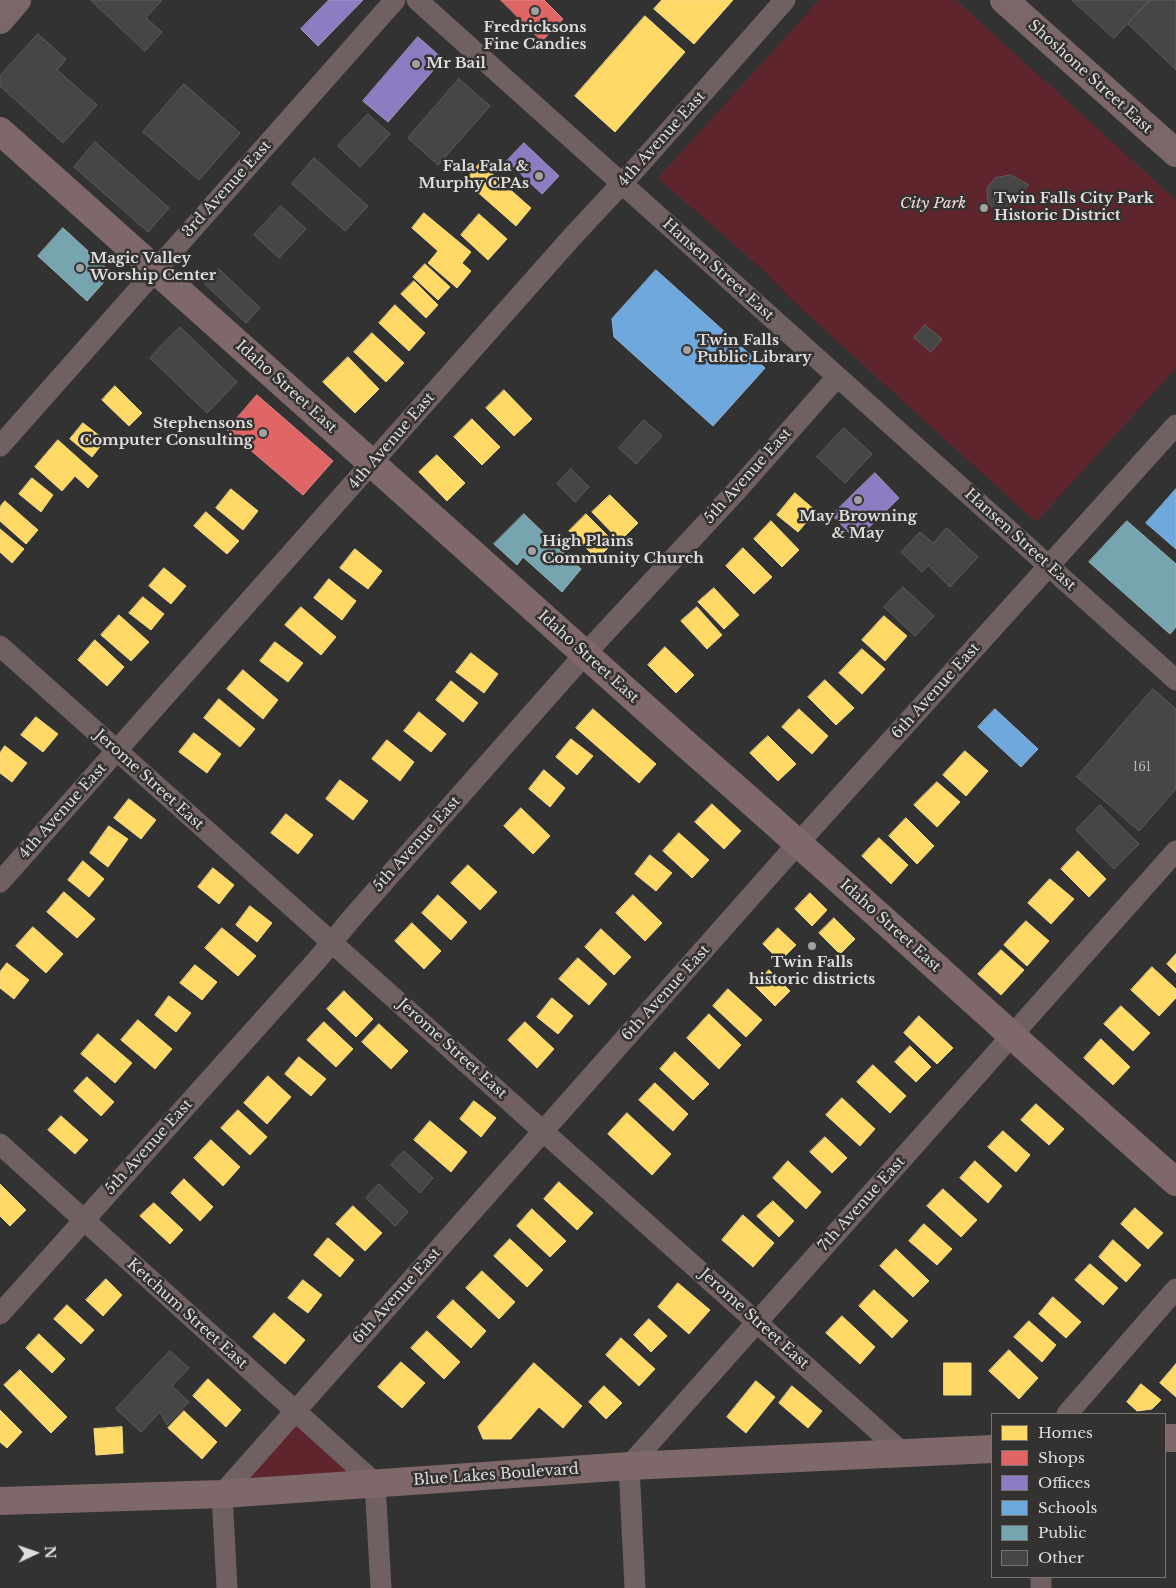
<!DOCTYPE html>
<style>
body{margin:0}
#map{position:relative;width:1176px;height:1588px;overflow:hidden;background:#333232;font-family:"Libre Baskerville",serif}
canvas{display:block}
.legend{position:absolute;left:991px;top:1413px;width:175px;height:165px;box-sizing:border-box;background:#343131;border:1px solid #787575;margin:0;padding:6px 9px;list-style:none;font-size:15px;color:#dedcdc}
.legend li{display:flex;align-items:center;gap:10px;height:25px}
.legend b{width:25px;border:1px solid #787575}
.north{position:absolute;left:10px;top:1528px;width:50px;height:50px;-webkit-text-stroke:4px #343131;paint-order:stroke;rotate:87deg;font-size:14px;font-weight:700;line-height:20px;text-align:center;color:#dedcdc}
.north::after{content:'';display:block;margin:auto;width:18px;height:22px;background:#dedcdc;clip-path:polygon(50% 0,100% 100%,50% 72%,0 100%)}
</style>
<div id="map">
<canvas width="1176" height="1588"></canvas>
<ul class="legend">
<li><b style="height:14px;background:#ffd966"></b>Homes</li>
<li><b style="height:14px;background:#e06666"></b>Shops</li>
<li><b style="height:14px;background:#8e7cc3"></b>Offices</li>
<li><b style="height:14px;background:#6fa8dc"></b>Schools</li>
<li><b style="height:14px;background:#76a5af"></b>Public</li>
<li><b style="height:14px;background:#474646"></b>Other</li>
</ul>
<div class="north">N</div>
</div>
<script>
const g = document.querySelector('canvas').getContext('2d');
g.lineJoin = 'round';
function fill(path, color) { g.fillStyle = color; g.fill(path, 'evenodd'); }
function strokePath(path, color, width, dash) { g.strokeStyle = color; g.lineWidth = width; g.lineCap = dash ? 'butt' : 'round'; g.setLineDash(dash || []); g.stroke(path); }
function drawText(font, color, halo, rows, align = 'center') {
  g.font = font + ' "Libre Baskerville",serif'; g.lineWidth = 5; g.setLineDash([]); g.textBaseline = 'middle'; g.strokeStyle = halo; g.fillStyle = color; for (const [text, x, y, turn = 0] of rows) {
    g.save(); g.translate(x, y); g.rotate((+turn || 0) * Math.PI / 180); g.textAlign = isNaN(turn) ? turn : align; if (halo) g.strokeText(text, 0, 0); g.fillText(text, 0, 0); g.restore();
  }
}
fill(new Path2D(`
 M819,0h137l220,200v168l-140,154 -243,-221 -32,-33 -103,-90z
 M295,1411l80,72 -153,11z`), '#5e262c');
const homes = new Path2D(`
 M662,0h71l-39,44 -40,-35z
 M645,16l40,36 -70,80 -40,-36z
 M480,163l51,45 -15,18 -51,-45z
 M424,213l47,39 -9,11 9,8 -14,17 -29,-25 10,-12 -26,-23z
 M479,214l28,25 -19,21 -27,-25z
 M425,264l25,23 -12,13 -25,-23z
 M414,281l24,24 -12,13 -25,-24z
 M395,305l30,28 -16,18 -30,-28z
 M372,333l32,30 -18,19 -32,-30z
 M348,357l31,32 -24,24 -32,-31z
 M115,386l27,27 -13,13 -27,-26z
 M504,390l28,29 -18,17 -28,-28z
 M472,419l28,28 -18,18 -28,-28z
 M83,423l22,17 -13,17 -22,-18z
 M58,440l40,36 -10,12 -13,-12 -13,15 -27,-24z
 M437,455l28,28 -18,18 -28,-29z
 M32,478l21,17 -12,17 -22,-18z
 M231,489l27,22 -15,19 -27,-22z
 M795,493l21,18 -18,21 -21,-17z
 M610,495l28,28 -18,18 -28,-29z
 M5,501l33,29 -12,14 -26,-23v-14z
 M206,512l33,29 -12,13 -33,-28z
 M586,514l28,28 -17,17 -28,-28z
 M771,521l28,29 -17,17 -28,-28z
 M0,529l24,20 -12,14 -12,-11z
 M743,548l29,29 -18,17 -28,-28z
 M355,549l27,22 -14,18 -28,-21z
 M164,568l22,18 -15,18 -22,-18z
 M329,579l27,22 -14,19 -28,-22z
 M714,588l25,27 -15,14 -26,-27z
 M143,597l21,17 -13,16 -22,-17z
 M301,607l35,30 -15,18 -36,-30z
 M697,607l25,28 -15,14 -26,-28z
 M119,615l30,27 -18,19 -30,-26z
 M884,616l23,20 -22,25 -23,-21z
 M95,640l29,27 -17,19 -29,-26z
 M275,642l28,21 -15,19 -28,-21z
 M665,647l29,28 -18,18 -28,-28z
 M862,649l23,20 -23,25 -23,-21z
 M471,653l27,21 -14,19 -28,-21z
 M243,670l35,30 -15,19 -36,-30z
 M825,680l29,28 -18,17 -28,-28z
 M451,681l27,22 -15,19 -27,-22z
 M219,699l36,30 -15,18 -36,-29z
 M593,709l63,55 -17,19 -63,-55z
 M799,709l29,27 -16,18 -30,-27z
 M419,712l27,22 -15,18 -27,-21z
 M36,717l22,17 -15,18 -22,-17z
 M194,733l27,21 -14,19 -28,-21z
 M768,736l28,28 -18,17 -28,-28z
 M571,739l22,17 -16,19 -21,-18z
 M387,740l27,22 -14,19 -28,-22z
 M5,746l22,17 -15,19 -12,-9v-20z
 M965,751l23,20 -22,25 -23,-21z
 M544,770l21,18 -15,19 -21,-18z
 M340,780l28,21 -15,19 -27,-21z
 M937,782l23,20 -23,25 -23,-22z
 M129,799l27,21 -15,19 -27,-21z
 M712,804l29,27 -17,18 -29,-27z
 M521,808l29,28 -17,18 -29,-28z
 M286,814l27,21 -15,19 -27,-21z
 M906,818l28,28 -17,18 -28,-28z
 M109,826l19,13 -20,28 -18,-14z
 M679,833l30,27 -17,18 -29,-27z
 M879,838l29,27 -17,19 -29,-28z
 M1078,851l28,28 -17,18 -28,-28z
 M650,855l22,18 -16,18 -21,-17z
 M83,861l21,18 -15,18 -21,-17z
 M468,865l29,27 -17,18 -29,-27z
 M213,868l21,17 -15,19 -21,-17z
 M1050,879l24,20 -23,25 -23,-21z
 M64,892l31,27 -18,19 -30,-26z
 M810,893l17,17 -15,16 -17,-17z
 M438,895l29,27 -16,18 -29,-27z
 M633,895l29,28 -17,18 -29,-28z
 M250,906l22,17 -15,19 -21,-17z
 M834,918l21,21 -15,15 -21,-21z
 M1026,921l23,20 -22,25 -23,-21z
 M412,923l29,28 -17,18 -29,-28z
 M33,927l30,27 -17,19 -30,-27z
 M222,928l34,28 -18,20 -33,-28z
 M778,928l18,17 -16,16 -17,-17z
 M601,929l30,28 -17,18 -29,-28z
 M1001,950l23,20 -23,25 -23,-21z
 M1176,954v19l-9,-9z
 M578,958l29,26 -18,21 -30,-26z
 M7,963l22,17 -15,19 -14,-11v-16z
 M195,965l22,17 -15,18 -22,-17z
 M1152,967l24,22v9l-17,18 -28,-26z
 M769,970l21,21 -15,15 -21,-21z
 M728,989l34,31 -16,17 -33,-31z
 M344,991l29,28 -17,18 -29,-28z
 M169,996l22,17 -15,19 -21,-17z
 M552,998l21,18 -15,18 -21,-17z
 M1121,1006l29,27 -17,18 -29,-27z
 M709,1014l32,31 -22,24 -32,-31z
 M919,1016l34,32 -16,16 -33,-31z
 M138,1020l34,29 -17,20 -34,-29z
 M324,1022l29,27 -17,18 -29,-27z
 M525,1022l29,27 -17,19 -29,-28z
 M379,1024l29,27 -17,18 -29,-27z
 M98,1034l34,29 -17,20 -34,-29z
 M1101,1039l29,28 -17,18 -29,-27z
 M910,1046l21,21 -15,15 -21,-20z
 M675,1052l34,32 -16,16 -33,-31z
 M299,1057l27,22 -15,17 -26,-22z
 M873,1065l33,31 -16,17 -33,-31z
 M268,1076l23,21 -24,27 -23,-21z
 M87,1077l27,25 -13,14 -27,-25z
 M655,1083l33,31 -15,17 -34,-31z
 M842,1098l33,31 -15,17 -34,-31z
 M474,1101l22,17 -15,19 -21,-18z
 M1036,1104l28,25 -15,16 -28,-25z
 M238,1110l29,27 -17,18 -29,-27z
 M627,1113l44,41 -19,21 -44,-41z
 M61,1116l27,24 -13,14 -27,-24z
 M430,1121l37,31 -16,20 -37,-32z
 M1003,1131l27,24 -14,17 -28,-25z
 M825,1137l22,21 -15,15 -22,-21z
 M211,1140l29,27 -17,19 -29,-28z
 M788,1161l33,31 -15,17 -33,-31z
 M975,1161l27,25 -14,17 -28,-25z
 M184,1179l29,28 -13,14 -29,-28z
 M559,1182l34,31 -16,17 -33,-31z
 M0,1184l26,26 -16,16 -10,-10z
 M943,1189l34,31 -16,17 -34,-31z
 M773,1201l21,20 -15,16 -22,-21z
 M154,1203l29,27 -13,14 -30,-28z
 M353,1206l29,27 -17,18 -29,-27z
 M1135,1208l28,25 -15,16 -27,-25z
 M532,1209l34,32 -16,16 -33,-31z
 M743,1215l31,28 -21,24 -31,-27z
 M924,1224l28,25 -15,16 -28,-24z
 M328,1238l26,22 -14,17 -26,-22z
 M510,1239l33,31 -16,17 -33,-31z
 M1113,1240l28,25 -15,17 -27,-25z
 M896,1249l33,32 -16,16 -33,-31z
 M1090,1264l28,24 -15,17 -28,-25z
 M482,1271l33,31 -16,17 -33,-31z
 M106,1279l16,16 -19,21 -17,-16z
 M303,1280l19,15 -14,18 -20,-15z
 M678,1283l32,27 -21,24 -31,-27z
 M874,1290l34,31 -16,17 -33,-32z
 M1053,1297l28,25 -15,16 -27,-24z
 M453,1300l33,31 -15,17 -34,-31z
 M67,1305l27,25 -13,14 -27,-25z
 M274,1313l31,27 -20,24 -32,-27z
 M842,1316l33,31 -15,17 -34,-31z
 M649,1319l18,17 -16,16 -17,-17z
 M1029,1321l27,24 -14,17 -28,-25z
 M427,1331l33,31 -16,17 -33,-31z
 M39,1334l26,25 -13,14 -26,-25z
 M621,1338l34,31 -16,17 -33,-31z
 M1009,1350l29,28 -19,21 -30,-28z
 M401,1362l24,21 -23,25 -24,-21z
 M534,1363l48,43 -19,22 -24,-21 -28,32h-28l-5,-12z
 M944,1363h27v32h-27z
 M1176,1364v33l-16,-14z
 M20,1370l47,47 -16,16 -47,-48z
 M208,1379l33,31 -15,17 -33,-31z
 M756,1381l19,16 -29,36 -19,-16z
 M1141,1384l20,16 -9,9 -15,2 -10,-9z
 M604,1386l18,17 -16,16 -17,-17z
 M792,1386l30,25 -14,17 -29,-25z
 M0,1410l22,22 -15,16 -7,-6z
 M184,1411l33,31 -15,17 -34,-31z
 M122,1427l1,26 -27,2 -2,-26z`);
fill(homes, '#ffd966');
strokePath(homes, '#f5da89', 1);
const shops = new Path2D(`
 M501,0h43l19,19 -21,22z
 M257,395l76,66 -30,34 -76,-65z`);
fill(shops, '#e06666');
strokePath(shops, '#df8989', 1);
const offices = new Path2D(`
 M329,0h34l-45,46 -17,-17z
 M418,37l25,22 -55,63 -25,-21z
 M524,143l35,33 -17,18 -35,-33z
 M875,473l24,25 -43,42 -24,-25z`);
fill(offices, '#8e7cc3');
strokePath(offices, '#a699ca', 1);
const schools = new Path2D(`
 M656,270l109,98 -52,58 -99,-89 -2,-18z
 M1176,489v60l-30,-26z
 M995,709l43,40 -17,18 -43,-40z`);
fill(schools, '#6fa8dc');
strokePath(schools, '#90b8dc', 1);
const public = new Path2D(`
 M63,228l49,45 -25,28 -49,-45z
 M524,514l57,55 -19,23 -39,-35 -6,8 -23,-21z
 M1127,521l49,43v63l-6,7 -81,-72z`);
fill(public, '#76a5af');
strokePath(public, '#95b6bc', 1);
const building = new Path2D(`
 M91,0h71l-16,18 16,14 -17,19z
 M1072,0h78l-36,38z
 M1150,0h26v70l-48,-46z
 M38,34l28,25 -9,11 40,35 -34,38 -63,-57v-10z
 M459,79l31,27 -52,59 -30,-27z
 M184,84l56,49 -41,47 -56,-48z
 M368,114l22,20 -30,33 -22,-21z
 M95,142l74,66 -21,24 -74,-65z
 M314,158l54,48 -23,25 -53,-47z
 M1011,175l18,10 -28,31 -13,-14 -1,-14 8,-10z
 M281,206l25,23 -27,29 -25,-23z
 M219,269l41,39 -14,15 -41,-39z
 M925,325l17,14 -11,13 -17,-14z
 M180,327l57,55 -30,31 -57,-55z
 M644,420l18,16 -26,28 -17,-16z
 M844,428l28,26 -27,29 -28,-26z
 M571,469l18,18 -14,15 -18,-18z
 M947,528l31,29 -28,30 -22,-22 -6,7 -21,-20 19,-20 13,11z
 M903,587l31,29 -19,20 -31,-29z
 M1153,689l23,20v80l-37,42 -62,-54z
 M1100,805l39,39 -25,25 -38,-39z
 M404,1151l29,27 -13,15 -29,-28z
 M379,1184l29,28 -13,14 -29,-28z
 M170,1351l19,17 -17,18 17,16 -22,23 -7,-13 -19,20 -25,-23z`);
fill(building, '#474646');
strokePath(building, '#5e5d5d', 1);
strokePath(new Path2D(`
 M417,0l759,680
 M0,446l395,-446
 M0,646l903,807
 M0,882l572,-645 67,-72 146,-165
 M0,1144l375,339 6,105
 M0,1314l317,-354 35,-42 233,-264 154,-166 98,-111
 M1067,1414l109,-125
 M1041,1577v11
 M227,1588l-5,-94 562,-635 392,-434
 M635,1588l-6,-122 547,-615`), '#716061', 21);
strokePath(new Path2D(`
 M0,131l689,616c164,143 324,291 487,435
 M1165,1438h11
 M0,1501l222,-7 407,-28 363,-17`), '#7f686a', 28);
strokePath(new Path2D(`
 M1004,0l172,153
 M0,20l17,-20`), '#7c6768', 28);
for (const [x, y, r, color] of [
 [535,11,5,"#a2a0a0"],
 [416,64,5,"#a2a0a0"],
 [539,176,5,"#a2a0a0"],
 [984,208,5,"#a2a0a0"],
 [80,268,5,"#a2a0a0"],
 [687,350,5,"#a2a0a0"],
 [263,433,5,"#a2a0a0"],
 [858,500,5,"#a2a0a0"],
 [532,551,5,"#a2a0a0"],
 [812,946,5,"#a2a0a0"]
]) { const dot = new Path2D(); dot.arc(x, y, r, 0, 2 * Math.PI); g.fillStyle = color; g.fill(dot); strokePath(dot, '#343131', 2); }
drawText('12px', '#b8b6b6', null, [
 ["161",1142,768]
]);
drawText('bold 15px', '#dedcdc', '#343131', [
 ["Fredricksons",535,28,"center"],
 ["Fine Candies",535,45,"center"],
 ["Mr Bail",426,64],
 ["Fala Fala &",529,167,"right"],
 ["Murphy CPAs",529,184,"right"],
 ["Twin Falls City Park",994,199],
 ["Historic District",994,216],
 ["Magic Valley",90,259],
 ["Worship Center",90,276],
 ["Twin Falls",697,341],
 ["Public Library",697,358],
 ["Stephensons",253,424,"right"],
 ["Computer Consulting",253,441,"right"],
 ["May Browning",858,517,"center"],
 ["& May",858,534,"center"],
 ["High Plains",542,542],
 ["Community Church",542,559],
 ["Twin Falls",812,963,"center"],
 ["historic districts",812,980,"center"]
], 'left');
drawText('15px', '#dedcdc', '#343131', [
 ["Shoshone Street East",1090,77,42],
 ["4th Avenue East",662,139,-48],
 ["3rd Avenue East",227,189,-48],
 ["Hansen Street East",718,270,42],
 ["Idaho Street East",286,387,42],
 ["4th Avenue East",392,441,-49],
 ["5th Avenue East",748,476,-48],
 ["Hansen Street East",1020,540,42],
 ["Idaho Street East",588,657,42],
 ["6th Avenue East",936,691,-48],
 ["Jerome Street East",149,780,42],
 ["4th Avenue East",63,811,-48],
 ["5th Avenue East",417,844,-48],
 ["Idaho Street East",890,926,42],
 ["6th Avenue East",666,993,-48],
 ["Jerome Street East",452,1049,42],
 ["5th Avenue East",149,1147,-48],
 ["7th Avenue East",862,1204,-48],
 ["6th Avenue East",397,1296,-48],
 ["Ketchum Street East",187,1314,42],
 ["Jerome Street East",754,1319,42],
 ["Blue Lakes Boulevard",496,1475,-4]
]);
drawText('italic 15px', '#f4dada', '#343131', [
 ["City Park",933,204]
]);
</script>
